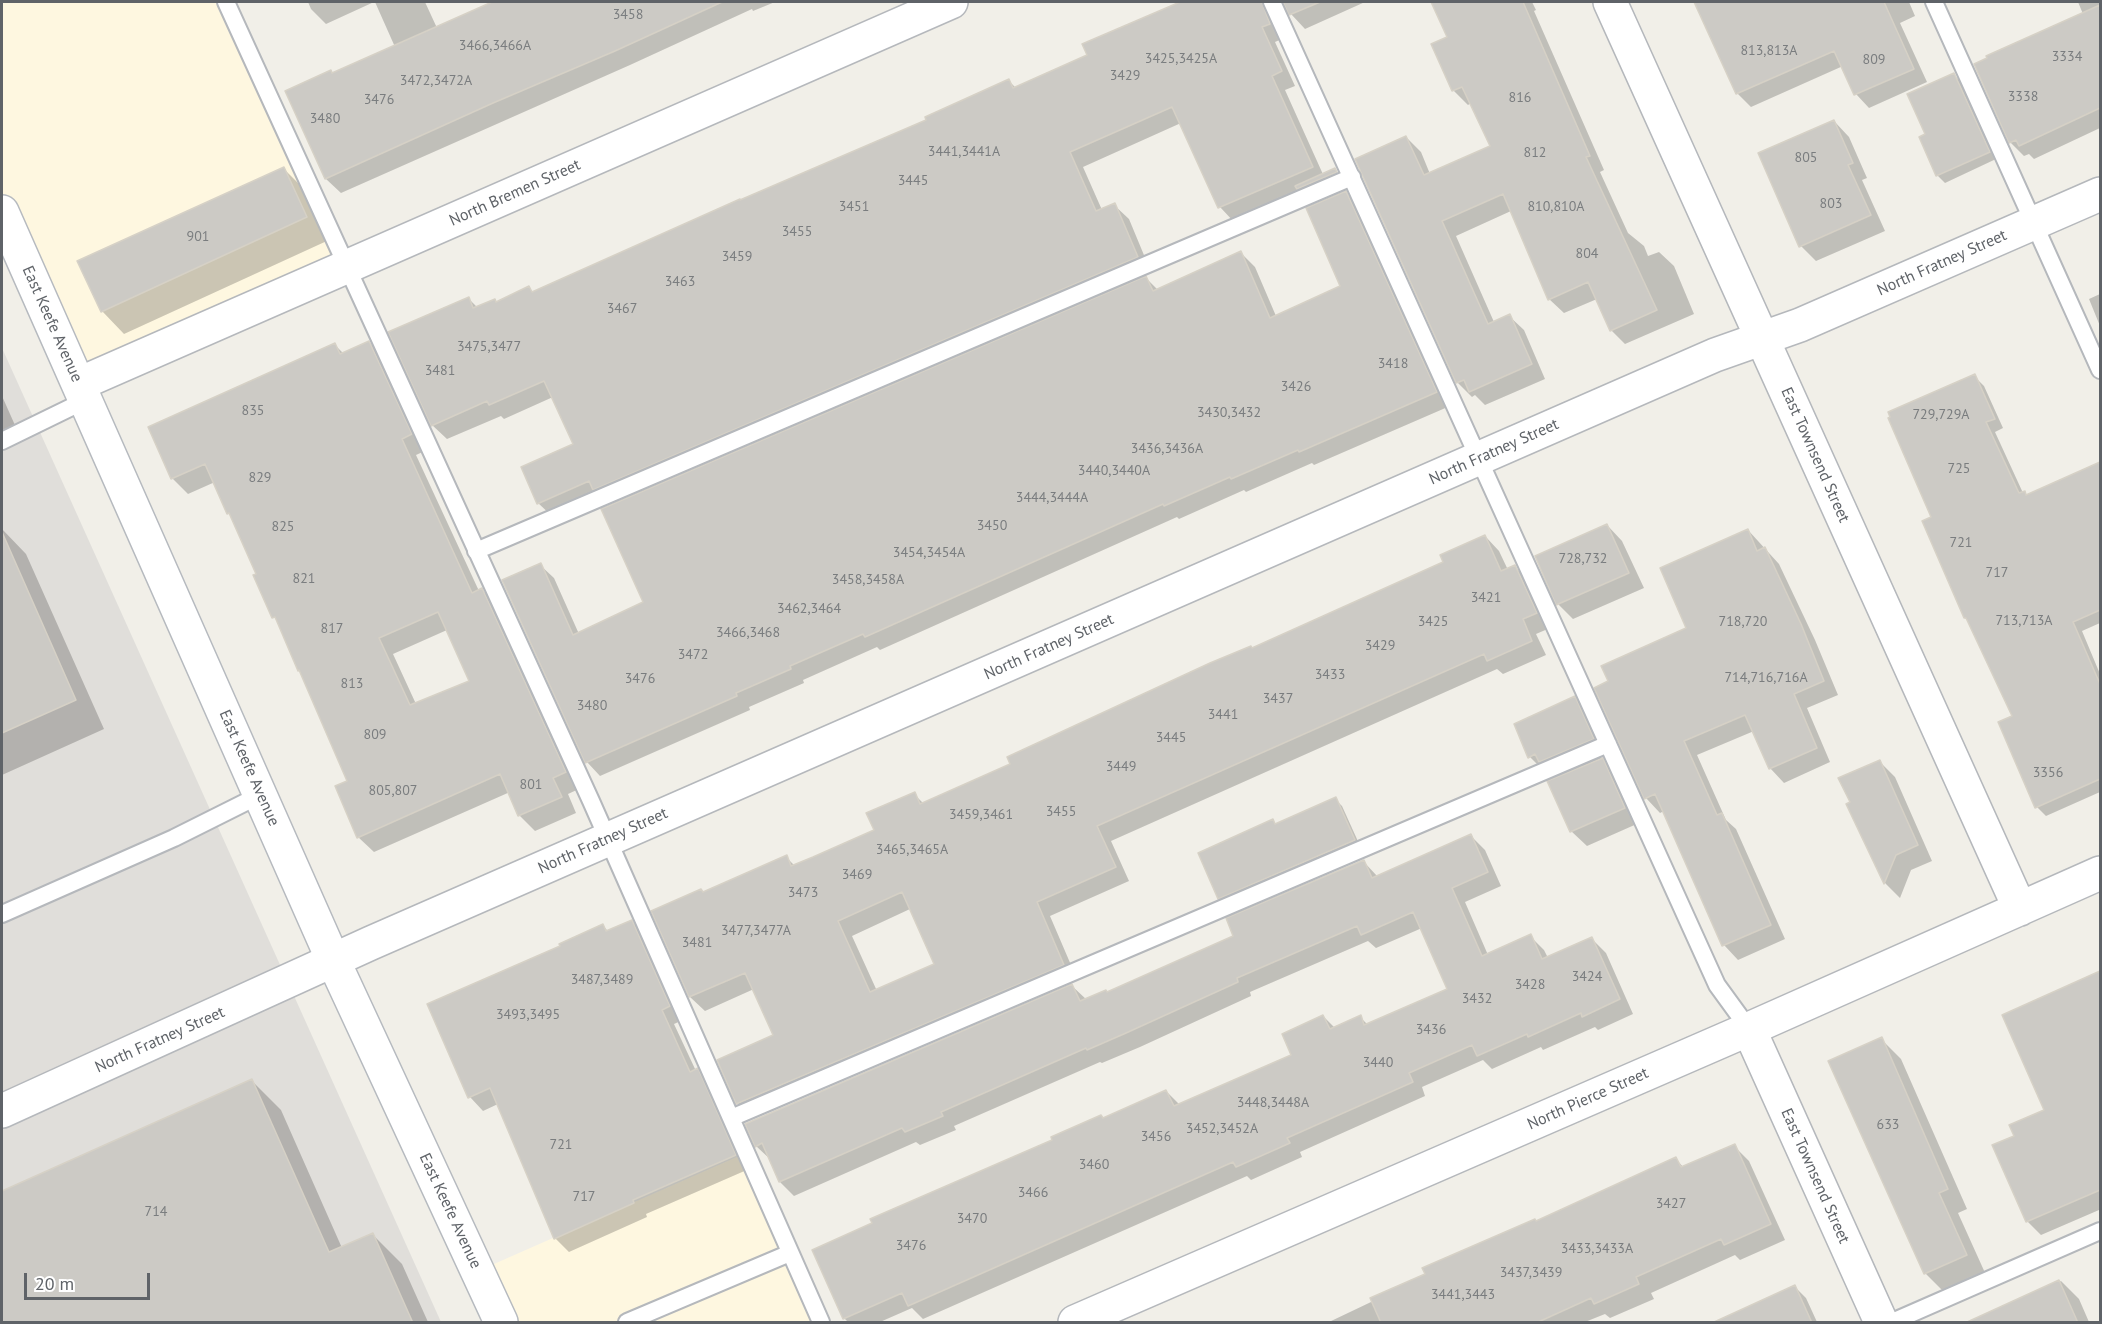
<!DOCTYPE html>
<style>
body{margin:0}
#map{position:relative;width:2102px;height:1324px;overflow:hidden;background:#f1efe8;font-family:"PT Sans",sans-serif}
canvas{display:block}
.frame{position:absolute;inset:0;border:3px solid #5f6368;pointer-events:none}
.scale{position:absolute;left:24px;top:1273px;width:126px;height:27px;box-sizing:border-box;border:3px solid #5f6368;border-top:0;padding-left:8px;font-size:18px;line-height:21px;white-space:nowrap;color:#5f6368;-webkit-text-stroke:4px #fff;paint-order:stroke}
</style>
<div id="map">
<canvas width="2102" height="1324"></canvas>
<div class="frame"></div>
<div class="scale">20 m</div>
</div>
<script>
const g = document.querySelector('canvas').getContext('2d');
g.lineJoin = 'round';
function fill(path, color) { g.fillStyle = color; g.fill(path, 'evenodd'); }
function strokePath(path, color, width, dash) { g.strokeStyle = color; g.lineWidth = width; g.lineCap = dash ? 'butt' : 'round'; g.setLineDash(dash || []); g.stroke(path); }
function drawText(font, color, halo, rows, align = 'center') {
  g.font = font + ' "PT Sans",sans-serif'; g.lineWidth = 6; g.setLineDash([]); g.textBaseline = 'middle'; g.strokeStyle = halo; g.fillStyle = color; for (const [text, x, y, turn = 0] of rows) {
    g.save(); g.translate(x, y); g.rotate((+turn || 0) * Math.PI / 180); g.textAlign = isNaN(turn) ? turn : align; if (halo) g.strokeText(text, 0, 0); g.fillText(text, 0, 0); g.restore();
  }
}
fill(new Path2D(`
 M2,2h224l120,265 -267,117 -77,-172z
 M746,1153l75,169h-320l-23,-51z`), '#fef7e0');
fill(new Path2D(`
 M2,348l439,974h-439z`), '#e0deda');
fill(new Path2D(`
 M308,2h66l-48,22 -15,-15z
 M375,2h50l12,26 56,-26h282l-22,9 -1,-2 -122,56 -289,128 -15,-14 -39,-88 46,-16 62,-28z
 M1184,2h181l-60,27 -14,-15 -4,-7h-5l2,31 -9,4 20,44 -10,4 41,91 -92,41 -14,-15 -39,-84 -98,44 19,43 12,-5 15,14 22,53 -598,245 -15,-14 37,-58 -22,-48 -49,22 -3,-3 -54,23 -15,-14 36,-127 10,10 18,-5 33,-15 4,5 395,-173 81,-39 7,7 73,-32 -5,-11z
 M1433,2h99l4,8 -2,1 70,159 -4,2 28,61 16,13 4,10 11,-4 15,14 20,48 -69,30 -14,-14 -14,-31 -33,14 -15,-14 -38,-88 -55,25 38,86 15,-6 15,14 21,49 -60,26 -10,-10 -3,2 -15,-15 -51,-245 15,15 9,22 62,-27 -21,-44 -3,2 -15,-15 -5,-52z
 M1696,2h213l6,14 -15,7 27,59 -58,26 -13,-14 -13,-28 -92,41 -14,-14z
 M2078,2h22v126l-66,31 -5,-5 -5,2 -14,-14 73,-128z
 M1954,75l7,7 35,77 -51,24 -8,-8 -10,-40z
 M1834,121l15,16 18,41 -5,2 23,51 -69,30 -15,-15z
 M283,168l23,23 23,49 -205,94 -22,-23z
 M1346,193l13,14 91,199 -136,59 -2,-2 -66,29 -2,-2 -65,29 -2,-2 -297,133 -3,-3 -74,33 1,3 -55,24 1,3 -150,66 -13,-14 -83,-181 36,-16 14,13 25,56 66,-31 501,-325 12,12 83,-37 14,14 21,49 66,-29z
 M2100,294v32l-11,-27z
 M369,342l16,16 42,92 -11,5 63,136 3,-1 16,16 83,182 -13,6 8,19 -41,18 -16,-16 -9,-23 -136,60 -16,-15 -9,-55 -71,-160 -4,-5 -16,-43 -43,-92 -27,12 -16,-16 163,-133 9,9zM447,630l24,51 -55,23 -23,-50z
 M1974,376l10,10 19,42 -8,4 28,61 5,3 72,-33v160l-18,8 18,43v118l-54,24 -9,-9 -23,-90 -44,-95 -5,-4 -32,-100z
 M2,396l20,45 -20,9z
 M1607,525l15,16 22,47 -71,31 -15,-15z
 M2,529l24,25 78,175 -102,46z
 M1748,530l31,34 36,76 23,55 -31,13 23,54 -46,21 -14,-15 -16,-37 -57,24 29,65 10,9 49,110 -47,21 -14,-15 -60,-134 -4,2 -14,-15 -36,-116 78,-54z
 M1485,536l14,15 9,19 7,-3 14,14 21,47 -14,6 10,21 -43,19 -6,-5 -386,172 18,40 -79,35 27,63 -325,139 -14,-15 -19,-42 56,-26 -21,-46 -49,22 -15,-14 -37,-85 50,-19 83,-36 9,9 81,-35 38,-37 10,10 88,-39 241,-115 192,-87zM910,909l26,56 -59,26 -25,-55z
 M1575,698l15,15 18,41 -8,3 17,18 22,48 -52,23 -16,-15 -14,-52 -8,-9 -4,2 -15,-15z
 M1880,762l15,15 37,84 -21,9 -11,28 -15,-15 -37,-78z
 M1335,799l7,7 19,42 -135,58 -7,-8 54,-77 4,4z
 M1471,836l14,14 16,36 -36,16 23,53 42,-19 14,14 4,8 44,-19 14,14 27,61 -35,16 -3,-3 -52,23 -2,-3 -49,22 -9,-9 -61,27 3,9 -125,56 2,5 -51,23 -4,-4 -324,143 -11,-11 -32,14h-32l-4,-4 260,-199 62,-28 14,14 113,-49 30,-40 12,12 25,-11 8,8 81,-36 -27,-61 -46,20 -8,-7 -118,51 1,4 -111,51 -38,16 -2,-1 -146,64 2,4 -36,15 -4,-3 -122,54 -14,-14 -9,-22 -15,-14 316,-160 15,14 21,-6 127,-58 128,-75 15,16z
 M632,922l14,14 37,84 -9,4 22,47 15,13 38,85 -103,45 1,3 -78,35 -14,-14 -57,-134 -15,7 -13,-14 92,-150 41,-21 6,6z
 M2100,973v238l-1,-1 -58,25 -14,-14 -11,-85 30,-26 -42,-94z
 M1881,1039l20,20 66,150 -9,4 28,62 -41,18 -20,-20z
 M252,1081l29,29 61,138 31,-13 29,29 26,58h-426v-130z
 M1734,1146l15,15 36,79 -45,20 -5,-5 -84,38 3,6 -44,19 -5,-4 -20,8h-256l208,-99 139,-64 8,9z
 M2061,1281l18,18 10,23h-118z
 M1795,1287l11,11 11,24h-85z`), '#0003');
const building = new Path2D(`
 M492,2h230l-107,49 -122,52 -168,76 -40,-88 46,-21 1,3z
 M1180,2h82l8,22 -8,3 20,44 -10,5 41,91 -95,41 -46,-101 -102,45 26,59 19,-8 23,54 -545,233 -4,-9 -52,23 -16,-37 52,-23 -29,-63 -55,24 -2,-4 -56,25 -43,-94 81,-35 4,11 22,-9 1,3 33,-16 3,6 208,-93v1l186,-80 -1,-3 84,-38 4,9 74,-33 -5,-11z
 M1283,2h37l-31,13z
 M1431,2h92l67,154 -4,1 71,153 -47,21 -22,-49 -40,18 -45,-106 -61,27 46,103 22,-10 22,50 -63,28 -5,-12 -8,3 -101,-224 51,-23 18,39 66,-29 -28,-59 -10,4 -21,-47 16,-7z
 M1694,2h190l30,67 -60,26 -20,-44 -98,43z
 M2100,5v103l-81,38 -3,-6 -7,3 -35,-79 13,-6 -1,-2z
 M1954,73l36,79 -54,24 -17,-39 6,-3 -18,-40z
 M1834,120l19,43 -5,2 23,50 -72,32 -41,-94z
 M284,167l23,50 -206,95 -24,-51z
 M1335,168l2,4 -40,17 -2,-3z
 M1346,191l91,201 -138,60 -1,-2 -67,29 -1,-2 -66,29 -1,-2 -298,133 -2,-3 -73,32 1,3 -55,24 1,3 -152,67 -83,-183 39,-17 32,72 70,-33 -42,-93 545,-233 7,15 88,-40 29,67 70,-32 -34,-78z
 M369,341l43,93 -10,5 70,154 10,-5 84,184 -13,6 9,19 -44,19 -18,-42 -143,64 -22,-52 12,-5 -48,-111 -1,1 -23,-54 -3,1 -19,-43 3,-1 -27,-61 -2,1 -22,-50 -34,15 -23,-52 187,-84 5,11zM438,612l31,69 -59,24 -31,-67z
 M1975,374l20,45 -9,3 33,71 6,-2 1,4 74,-33v148l-27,12 27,62v95l-65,29 -37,-86 14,-6 -46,-98h-2l-42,-97 9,-4 -43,-99 2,-1 -2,-5z
 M1607,524l22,49 -73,32 -21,-49z
 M1748,529l9,22 8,-4 36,77 23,57 -30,13 23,54 -48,21 -24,-54 -61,26 33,74 5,-2 49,112 -49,21 -67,-152 -11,5 -50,-111 14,-7 -7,-15 85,-38 -26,-60z
 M2,532l74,168 -74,33z
 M1485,535l16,36 14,-6 22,48 -14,6 9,22 -45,20 -3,-7 -387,172 19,41 -79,35 27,63 -328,139 -19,-44 56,-25 -28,-62 -56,24 -38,-86 50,-22 2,3 84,-37 4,11 22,-9 61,-27 -8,-17 49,-21 5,12 90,-40 -3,-7 203,-94 41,-17 1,2 191,-86 -3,-7zM902,892l32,72 -64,28 -32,-71z
 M1575,696l19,43 -55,23 -4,-8 -7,4 -14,-34z
 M1603,758l22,50 -55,24 -23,-51z
 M1880,760l38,85 -22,10 -12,29 -38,-80 4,-2 -12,-24z
 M1336,797l19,43 -137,59 -20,-46 75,-34 2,5z
 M1471,834l17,38 -36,16 30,68 49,-22 11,25 50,-22 28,62 -38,18 -1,-4 -53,24 -1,-3 -50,22 -5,-11 -63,28 4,9 -126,56 3,5 -54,24 -3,-5 -325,144 -6,-13 -59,26 -31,-69 60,-27 -2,-4 182,-79 -1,-3 50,-22 2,3 63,-28 8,16 117,-51 -9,-21 41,-19 7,14 31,-14 3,10 83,-36 -34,-77 -52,23 -4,-9 -120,52 1,4 -112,51 -39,17 -1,-2 -145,64 2,4 -38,16 -3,-4 -123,54 -17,-39 -7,4 -10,-23 327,-140 8,17 26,-11 1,2 126,-56 -7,-18 138,-58 8,18z
 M632,920l38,86 -8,4 28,62 8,-4 38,87 -103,45 1,3 -80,36 -64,-151 -22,10 -41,-94 133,-58 -1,-2 44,-20 3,7z
 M2100,971v219l-74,32 -34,-77 22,-9 -5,-11 35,-15 -42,-95z
 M1882,1037l66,152 -9,4 28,62 -43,19 -96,-213z
 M252,1079l77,173 44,-19 40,90h-411v-132z
 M1735,1144l36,80 -47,21 -3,-6 -85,38 3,7 -45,20 -3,-6 -55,25h-155l-11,-25 55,-24 -3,-6 113,-49 1,2 140,-64 5,10z
 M2059,1280l19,43h-113z
 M1795,1285l17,38h-100z`);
fill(building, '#cccac5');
strokePath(building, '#d6d1c6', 1.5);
const lane = new Path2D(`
 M226,2l365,799 230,521
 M1272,2l445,983 32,44
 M1934,2l166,368
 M2,441l84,-41
 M476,551l876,-374
 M2,914l172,-76 86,-43
 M731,1118l877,-374
 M627,1322l163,-69
 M1892,1322l208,-91`);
const street = new Path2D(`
 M1610,2l410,907
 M79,384l872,-382
 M1749,1029l132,293
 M2,1111l369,-168 1344,-588 85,-30 300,-131
 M1075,1322l674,-293 351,-156`);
const secondary = new Path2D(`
 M2,212l331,748 168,362`);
strokePath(lane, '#b5b8bc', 20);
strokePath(street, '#b5b8bc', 36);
strokePath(secondary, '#b6babf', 36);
strokePath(lane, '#fff', 16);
strokePath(street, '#fff', 33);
strokePath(secondary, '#fff', 33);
drawText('14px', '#7a7d7f', null, [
 ["3458",628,15],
 ["3466,3466A",495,46],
 ["813,813A",1769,51],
 ["3334",2067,57],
 ["3425,3425A",1181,59],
 ["809",1874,60],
 ["3429",1125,76],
 ["3472,3472A",436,81],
 ["3338",2023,97],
 ["816",1520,98],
 ["3476",379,100],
 ["3480",325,119],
 ["3441,3441A",964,152],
 ["812",1535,153],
 ["805",1806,158],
 ["3445",913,181],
 ["803",1831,204],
 ["3451",854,207],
 ["810,810A",1556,207],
 ["3455",797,232],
 ["901",198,237],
 ["804",1587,254],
 ["3459",737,257],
 ["3463",680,282],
 ["3467",622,309],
 ["3475,3477",489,347],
 ["3418",1393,364],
 ["3481",440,371],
 ["3426",1296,387],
 ["835",253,411],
 ["3430,3432",1229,413],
 ["729,729A",1941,415],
 ["3436,3436A",1167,449],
 ["725",1959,469],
 ["3440,3440A",1114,471],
 ["829",260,478],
 ["3444,3444A",1052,498],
 ["3450",992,526],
 ["825",283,527],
 ["721",1961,543],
 ["3454,3454A",929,553],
 ["728,732",1583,559],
 ["717",1997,573],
 ["821",304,579],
 ["3458,3458A",868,580],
 ["3421",1486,598],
 ["3462,3464",809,609],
 ["713,713A",2024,621],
 ["3425",1433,622],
 ["718,720",1743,622],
 ["817",332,629],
 ["3466,3468",748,633],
 ["3429",1380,646],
 ["3472",693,655],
 ["3433",1330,675],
 ["714,716,716A",1766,678],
 ["3476",640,679],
 ["813",352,684],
 ["3437",1278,699],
 ["3480",592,706],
 ["3441",1223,715],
 ["809",375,735],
 ["3445",1171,738],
 ["3449",1121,767],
 ["3356",2048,773],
 ["801",531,785],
 ["805,807",393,791],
 ["3455",1061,812],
 ["3459,3461",981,815],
 ["3465,3465A",912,850],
 ["3469",857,875],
 ["3473",803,893],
 ["3477,3477A",756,931],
 ["3481",697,943],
 ["3424",1587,977],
 ["3487,3489",602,980],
 ["3428",1530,985],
 ["3432",1477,999],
 ["3493,3495",528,1015],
 ["3436",1431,1030],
 ["3440",1378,1063],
 ["3448,3448A",1273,1103],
 ["633",1888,1125],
 ["3452,3452A",1222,1129],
 ["3456",1156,1137],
 ["721",561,1145],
 ["3460",1094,1165],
 ["3466",1033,1193],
 ["717",584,1197],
 ["3427",1671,1204],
 ["714",156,1212],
 ["3470",972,1219],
 ["3476",911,1246],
 ["3433,3433A",1597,1249],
 ["3437,3439",1531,1273],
 ["3441,3443",1463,1295]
]);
drawText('16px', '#5f6368', '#fff', [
 ["North Bremen Street",515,193,-24],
 ["North Fratney Street",1942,263,-24],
 ["East Keefe Avenue",52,324,66],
 ["North Fratney Street",1494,452,-24],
 ["East Townsend Street",1815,455,66],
 ["North Fratney Street",1049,647,-24],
 ["East Keefe Avenue",249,768,66],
 ["North Fratney Street",603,841,-24],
 ["North Fratney Street",160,1040,-24],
 ["North Pierce Street",1588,1099,-24],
 ["East Townsend Street",1815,1176,66],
 ["East Keefe Avenue",450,1211,65]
]);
</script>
